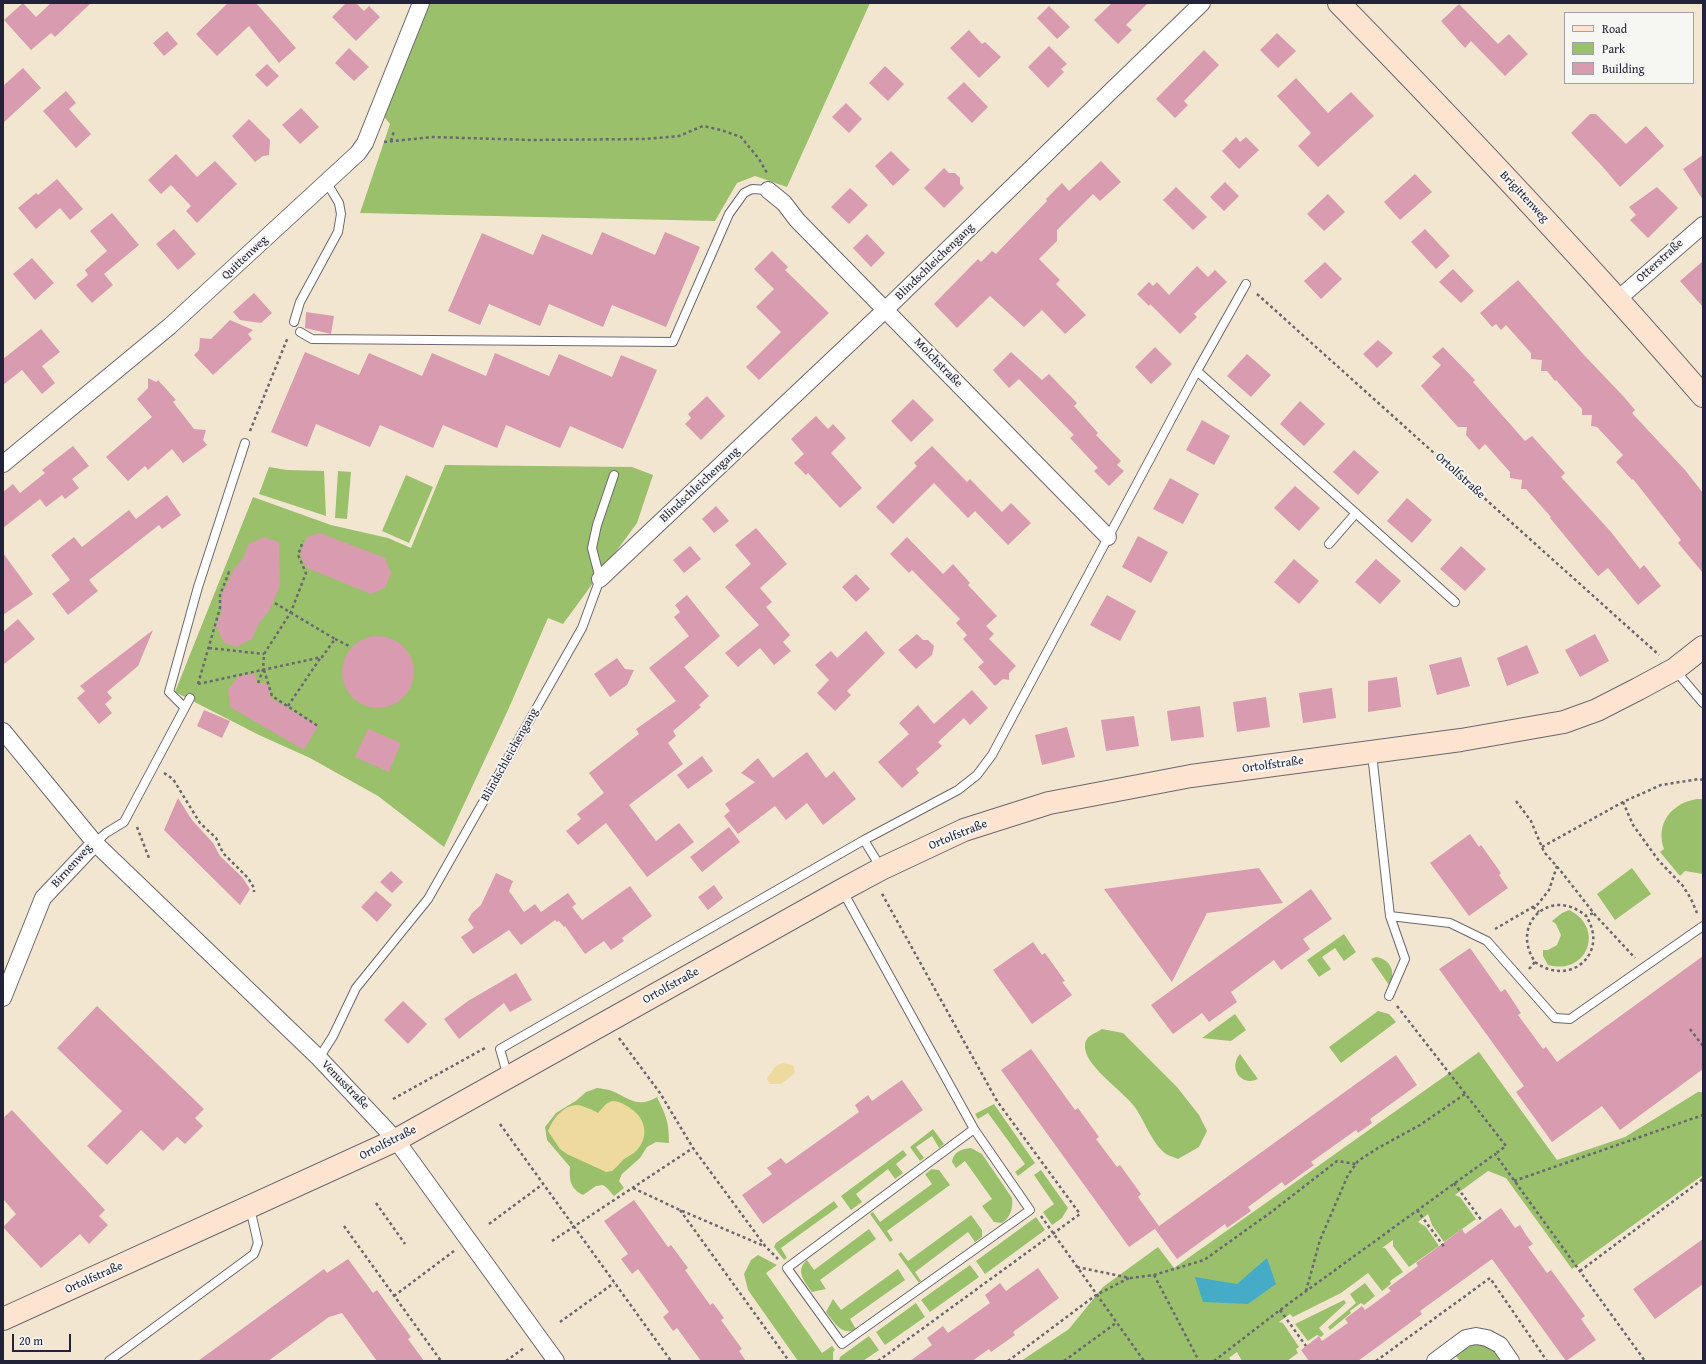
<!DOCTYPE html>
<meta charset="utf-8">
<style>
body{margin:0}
#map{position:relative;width:1706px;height:1364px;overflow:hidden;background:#f3e6d1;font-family:"Gentium Book Plus",serif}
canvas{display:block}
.frame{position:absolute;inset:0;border:4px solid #22223b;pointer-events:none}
.legend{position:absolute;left:1564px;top:12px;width:130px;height:72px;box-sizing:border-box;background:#f6f6f2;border:1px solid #a1a1a9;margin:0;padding:5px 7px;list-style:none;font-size:12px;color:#22223b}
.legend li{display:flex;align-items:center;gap:8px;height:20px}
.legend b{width:20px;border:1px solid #a1a1a9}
.scale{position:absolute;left:12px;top:1334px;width:59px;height:18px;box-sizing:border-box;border:2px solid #22223b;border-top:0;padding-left:5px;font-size:12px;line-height:14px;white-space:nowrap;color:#22223b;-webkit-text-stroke:3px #f6f6f2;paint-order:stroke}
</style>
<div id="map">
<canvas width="1706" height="1364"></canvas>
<div class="frame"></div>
<ul class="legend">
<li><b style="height:5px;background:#fde4d1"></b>Road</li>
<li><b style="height:11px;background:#9ac06c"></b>Park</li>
<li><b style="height:11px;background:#d89baf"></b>Building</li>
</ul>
<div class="scale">20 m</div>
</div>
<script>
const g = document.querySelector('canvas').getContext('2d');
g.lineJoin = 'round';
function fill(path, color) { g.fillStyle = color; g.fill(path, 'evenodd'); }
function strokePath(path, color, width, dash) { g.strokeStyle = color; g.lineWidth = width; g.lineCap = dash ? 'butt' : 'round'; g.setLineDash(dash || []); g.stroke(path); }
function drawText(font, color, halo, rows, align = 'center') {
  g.font = font + ' "Gentium Book Plus",serif'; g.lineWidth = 4; g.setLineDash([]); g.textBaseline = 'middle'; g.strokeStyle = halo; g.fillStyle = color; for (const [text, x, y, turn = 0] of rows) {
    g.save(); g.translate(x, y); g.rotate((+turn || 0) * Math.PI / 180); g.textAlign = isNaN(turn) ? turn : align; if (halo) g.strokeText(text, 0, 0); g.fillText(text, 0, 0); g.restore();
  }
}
fill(new Path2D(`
 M429,3h441l-83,184 -32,-11 -18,7 -22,38 -355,-8 30,-89 -8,-10z
 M445,465l187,2 21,8 -16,48 -74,101 -15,-6 -40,92 -64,137 -66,-51 -68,-38 -51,-23 -84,-43 78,-195 78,28 57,13 23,10z
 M269,467l18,3 37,1 2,45 -67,-22z
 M338,471l13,1 -4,47 -12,-1z
 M406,475l27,12 -24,56 -27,-12z
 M1697,799h6v75l-18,-3 -5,5 -20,-24 4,-3c-9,-26 8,-46 33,-50z
 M1632,868l19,26 -36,26 -18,-26z
 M1569,910c37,18 18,66 -21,55l-5,-9v-6h5l9,-5 4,-10 -5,-11 -4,-3 10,-8z
 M1344,934l12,18 -12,9 -9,-13 -13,9 9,12 -12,8 -12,-17z
 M1376,957c14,2 21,15 13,28l-18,-26z
 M1378,1011l11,3 7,8 -55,41 -12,-16z
 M1235,1014l11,16 -15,11 -29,-3z
 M1102,1029l21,4 54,54 22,28 8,16 -8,16 -21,12c-4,-2 -9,-3 -12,-5 -14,-10 -22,-35 -32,-48 -12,-16 -51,-41 -49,-61 0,-9 11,-12 17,-16z
 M1479,1052l78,108 68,-23 73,-45h5v83l-131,94 -66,-91 -18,-7 -33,24 5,2 16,22 -32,23 -12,-17 -4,-11 -10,8 8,5 13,19 -30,21 -16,-21v-6l-11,8h3l18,24 -13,9 1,3 -9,7 -14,-18 -27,20 -48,24 -3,-3 -11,8 4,1 16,24 -3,2 2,4 -11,8h-45l-5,-9 -8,6 3,3h-211l48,-32 34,-42 55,-40 16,21z
 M1240,1054l18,25c-17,8 -30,-11 -18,-25z
 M597,1088c5,1 11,1 15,3 17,7 26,18 45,6 9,19 12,24 12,46l-13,-1 -9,5 -7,11 -18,16 -3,7 5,7 -10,8 -7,-8 -4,-3 -7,1 -13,9c-12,-6 -14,-14 -13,-28l-23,-27 -2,-13 11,-14 21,-13 9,-8z
 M994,1104l41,59 -17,13 -3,-4 10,-8 -37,-51 -10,6 -3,-5z
 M933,1129l11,15 -5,4 -7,-12 -16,11 8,11 -4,3 -10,-14z
 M971,1148l11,6 30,44c1,10 -1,19 -10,25l-8,-1 -12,-16 10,-7 -27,-38 -9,7 -4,-6c1,-10 9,-13 19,-14z
 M903,1150l4,5 -11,9 7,9 -8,6 -7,-10 -32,25 6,8 -11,8 -10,-14z
 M932,1169l7,1 11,15 -63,46 6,9 -3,2 -20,-28 3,-2 7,10 52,-38 -7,-10z
 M1041,1170l27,38 -6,10 -10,7 -9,-13 11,-8 -20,-29z
 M834,1201l4,6 -57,41 6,10 -3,2 -10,-13 2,-4z
 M971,1215l11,15v7l-7,5 -7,-10 -53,40 6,9 -2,2 -21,-29 3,-2 7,9z
 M1036,1217l9,13 -60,44 -9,-13z
 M869,1229l7,10 -56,41 6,9 -14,3c-8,-11 -17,-21 -5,-32l7,10z
 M758,1255l19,10 -11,8 56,80 10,-7 3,4 -2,2v9h-35l-50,-71 -4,-16 7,-14z
 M970,1265l9,12 -49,35 -9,-12z
 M898,1269l7,11 -55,39 6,10c-14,8 -22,-7 -30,-17l7,-13 8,11z
 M1365,1283l10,13 -11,9 -3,-2 -11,8 1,2 -21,17 -2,-3 28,-24 -6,-9z
 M1344,1300l2,3 -27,25 5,6 -3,3 -4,-2 -9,6 -13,-17z
 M916,1303l9,14 -40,28 -9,-13z
 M869,1336l10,14 -16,11h-24l1,-4z
 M1478,1344c11,2 17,7 22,17h-40l-5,-6 15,-10z`), '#9ac06c');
fill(new Path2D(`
 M782,1063l11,2 2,8 -14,11h-12l-2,-6 8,-11z
 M612,1101c8,0 16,5 22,10 13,10 14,29 2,40 -4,4 -10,6 -13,9 -4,4 -7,8 -11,11l-6,1 -39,-18 -7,-5 -12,-18c4,-11 16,-27 30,-26 3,0 17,6 20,8l8,-9z`), '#eeda9e');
fill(new Path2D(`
 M1267,1258l9,26 -28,20 -45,-2 -8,-25 42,7z`), '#46abc6');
fill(new Path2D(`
 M23,3l13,14 15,-14h40l-36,34 -4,-4 -20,17 -27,-30z
 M228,3h28l40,45 -17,15 -30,-37 -32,30 -21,-22z
 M346,3h10l8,8 5,-5 11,11 -24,24 -24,-24z
 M1112,3h36l-22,22 6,5 -14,14 -24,-24z
 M1459,4l39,40 11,-10 19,20 -23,22 -34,-35 -6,7 -24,-27z
 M1049,6l21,21 -13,12 -20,-21z
 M969,30l13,14 3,-2 16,15 -22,21 -29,-30z
 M167,31l11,13 -14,12 -11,-13z
 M1277,33l19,18 -18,17 -18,-18z
 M1049,46l18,18 -6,5 3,3 -16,16 -20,-21z
 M349,48l20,19 -15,14 -19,-18z
 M1204,50l15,15 -35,36 4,4 -13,13 -19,-19z
 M267,64l12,12 -12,11 -12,-12z
 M885,66l19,18 -16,17 -19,-18z
 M23,68l18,20 -38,35v-37z
 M1296,78l32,35 23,-21 23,24 -56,51 -20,-21 13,-13 -34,-37z
 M964,82l24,25 -16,16 -25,-25z
 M66,91l10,12 -7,6 22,25 -15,14 -33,-37z
 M846,103l16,16 -13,14 -17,-16z
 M301,108l18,19 -19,17 -18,-19z
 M1590,114h6l30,30 20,-18 18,20 -44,41 -18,-21 -31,-33z
 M249,119l21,21 -1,15 -6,1 -8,6 -23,-26z
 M1236,137l4,5 6,-5 13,13 -20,19 -17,-18z
 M891,151l19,19 -17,16 -18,-20z
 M176,154l21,23 18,-16 22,23 -40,39 -11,-12 5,-5 -20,-21 -10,9 -13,-14z
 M1703,155v45l-20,-31z
 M1101,161l20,21 -21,19 -7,-7 -36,36v11l-18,18 21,21 -4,4 30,31 -21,19 -23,-24 -18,17 -34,-31 -33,32 -23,-24 44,-45 3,3 11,-11 4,3 51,-53 -1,-2 16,-16 7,8z
 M944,168l5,5h6l5,5v6l4,4 -20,20 -20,-20z
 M1415,174l17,18 -32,28 -16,-18z
 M57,179l26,30 -13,11 -10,-12 -24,21 -18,-21 18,-15 2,2z
 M1225,182l14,14 -15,15 -14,-14z
 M1176,187l31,30 -14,13 -30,-30z
 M1657,187l21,21 -30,30 -18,-18 6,-5 -7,-8z
 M850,188l18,17 -19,19 -18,-17z
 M1328,194l17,18 -21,19 -17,-17z
 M112,213l27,32 -35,29 9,11 -21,18 -16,-18 12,-10 -3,-5 22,-19 -17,-20z
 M174,229l22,25 -18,16 -22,-26z
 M1425,229l25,27 -14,13 -25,-27z
 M602,232l53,23 10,-23 35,15 -34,80 -54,-22 -9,22 -54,-23 -9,22 -51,-22 -9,21 -32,-14 34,-78 51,22 9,-21 50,21z
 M867,234l18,19 -14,14 -18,-19z
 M772,251l16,16 -3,3 44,43 -70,67 -13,-13 35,-35 -25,-25 18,-18 -20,-20z
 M32,258l22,25 -19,17 -22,-26z
 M1703,261v46l-23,-26z
 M1325,262l17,17 -21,20 -17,-18z
 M1197,266l11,11 7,-7 12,12 -33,32 3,3 -17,17 -30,-30 -1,2 -12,-12 12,-12 4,4 4,-4 12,13z
 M1453,269l21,22 -13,12 -22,-21z
 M1518,280l66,75 40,42 11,13 -3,3 53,57 18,23v80l-25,-30 3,-3 -48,-61 -1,1 -16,-18 7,-7 -26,-28 -6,-1 1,-11h-10v-6l-26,-29 -1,1 -8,-10h-6l1,-11 -11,-1v-6l-25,-28 -5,5 -5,-6 -4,3 -12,-14z
 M254,293l18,20 -11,10 -21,-3 -7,-8z
 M306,312l28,4 -3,18 -26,-6z
 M230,320l23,10 -5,4 4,5 -39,36 -19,-20 5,-5 1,-12 11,1z
 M41,329l19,23 -18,14 13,17 -13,11 -20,-24 -19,15v-26z
 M1378,340l15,13 -16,15 -14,-14z
 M1155,347l17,17 -21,20 -16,-17z
 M1443,347l32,33 -2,2 52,59 7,-5 33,37 -4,4 50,55 29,37 4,-4 17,21 -23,19 -30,-37 -10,8 -48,-58 1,-1 -25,-28h-5l1,-9 -12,-2v-6l-25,-28 -6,6 -13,-15 1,-8h-9l-37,-41 20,-21 -9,-8z
 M305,352l54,23 10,-22 53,23 10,-23 54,23 9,-23 54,23 10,-22 53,23 9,-22 36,15 -34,79 -53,-23 -10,22 -54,-23 -9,23 -54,-23 -10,23 -53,-23 -10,22 -54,-23 -9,23 -36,-15z
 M1011,352l31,28 7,-6 28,29 -3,3 24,27 -2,2 25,26 -4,4 7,6 -15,15 -15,-15 4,-3 -28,-30 4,-3 -55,-56 -10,9 -16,-18z
 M1247,354l24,21 -20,22 -24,-21z
 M148,378l8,4 2,-2 18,20 -3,2 21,27 12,1 -3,10 4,5 -24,18 -11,-14 -24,21 -3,-4 -17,15 -22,-24 46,-40 -15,-18 11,-11z
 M707,396l18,20 -24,24 -16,-16 6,-6 -3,-4z
 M913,399l21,21 -23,22 -20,-21z
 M1300,401l25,23 -21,22 -24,-22z
 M816,416l12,13 5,-5 13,14 -15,15 31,35 -22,20 -32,-35 -2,2 -12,-12 10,-9 -13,-15z
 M1202,420l28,16 -16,29 -28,-15z
 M73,446l16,20 -17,13 7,9 -14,11 -3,-4 -16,12 -6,-8 -37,29v-36l10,-8 7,9 25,-20 -3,-3z
 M932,446l35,36 3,-3 32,33 9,-9 20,20 -23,22 -33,-34 -7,7 -34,-35 -41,41 -17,-17 41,-41 -3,-3z
 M1354,450l25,22 -21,23 -25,-23z
 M1170,478l29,16 -16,30 -30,-15z
 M1295,486l25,22 -21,23 -25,-23z
 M167,495l14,20 -19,14 -3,-4 -70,55 9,11 -30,24 -16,-21 18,-14 -19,-25 23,-18 8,10 47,-37 7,9z
 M1407,498l25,22 -20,23 -25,-22z
 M716,506l13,15 -15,12 -12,-14z
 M756,528l31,36 -27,24 12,14 -6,5 24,28 -7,7 8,9 -17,14 -14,-17 -22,19 -13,-14 34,-28 -34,-38 26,-23 -16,-19z
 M320,533l65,25 6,15 -6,15 -14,6 -64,-26 -7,-14 7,-17z
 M1138,536l30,16 -17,31 -29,-16z
 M264,537l15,5 1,43 -10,24 -12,16 -6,14 -16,8 -13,-5 -7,-17 6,-14v-17l12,-25 9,-11 6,-14z
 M907,537l36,37 10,-10 17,19 -2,2 29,31 -11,10 8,8 -5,5 27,27 -7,7v7l-6,-1 -8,7 -17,-19 6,-5 -21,-23 4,-4 -11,-12 4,-4 -48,-49 -3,3 -19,-19z
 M690,546l11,13 -17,14 -11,-13z
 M1461,546l25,23 -21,22 -25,-22z
 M3,553l30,41 -30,21z
 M1294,559l25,22 -20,23 -25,-22z
 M1376,559l25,22 -21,23 -25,-22z
 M856,574l14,15 -14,13 -14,-15z
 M687,595l33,41 -36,31 25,29 -10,9 2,2 -28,24 3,5 -8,7 15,21 -54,41 27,36 23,-18 15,19 -47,35 -41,-54 -28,22 -12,-14 15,-12 -4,-5 27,-21 -15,-20 50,-39 -3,-5 40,-28 -27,-33 40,-32 -15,-19 6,-5 -5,-7z
 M1107,595l29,16 -16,30 -30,-16z
 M18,619l17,20 -32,26v-33z
 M153,630l-15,36 -31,26 5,6 -7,6 7,9 -13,11 -22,-26 8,-7 -5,-5z
 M866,631l19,22 -38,38 4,4 -16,16 -18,-18 12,-13 -14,-15 16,-14 6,7z
 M917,634l6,6h5l6,6 -2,9 -16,14 -18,-19z
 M1595,634l14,27 -29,16 -15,-27z
 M342 672a36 36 0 1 1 72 0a36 36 0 1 1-72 0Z
 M1527,645l12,28 -32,13 -10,-28z
 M1461,657l9,29 -33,9 -8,-30z
 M617,658l8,11 9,1 -7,15 -17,12 -16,-23z
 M254,673l4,10h9l4,15 47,28 -14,24 -74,-43 -2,-17 10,-13z
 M1397,677l4,30 -33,5v-31z
 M1332,688l4,30 -33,5 -4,-30z
 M972,690l16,18 -18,17 -6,-7 -26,24 4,4 -26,23 3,4 -17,15 -24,-26 31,-28 -10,-11 19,-18 16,19z
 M1266,697l4,30 -33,5 -4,-30z
 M1200,706l4,31 -33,4 -4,-30z
 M204,710l26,11 -8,17 -25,-12z
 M1134,716l5,30 -33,5 -5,-31z
 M1067,727l8,30 -33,8 -7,-30z
 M368,729l33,14 -12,29 -34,-15z
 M807,752l19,26 8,-7 22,28 -33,26 -16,-22 -21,17 -11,-14 -37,28 -14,-18 6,-5 -5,-7 30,-22 -14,-9 17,-15 15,20z
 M702,756l11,15 -25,18 -11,-14z
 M178,798l14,22 21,23 7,13 22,21 8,12 -10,16 -76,-75z
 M729,827l11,15 -38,30 -12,-15z
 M1470,834l9,13 2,-2 20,28 -2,2 9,13 -39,28 -39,-53z
 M1259,868l24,35 -76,10 -35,69 -68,-93z
 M391,871l12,11 -11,11 -12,-11z
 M496,873l17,8 -4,10 15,21 11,-8 6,8 27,-19 8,11 -4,3 10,13 48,-34 22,30 -30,22 2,3 -13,9 -7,-9 -19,13 -20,-28 -1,1 -5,-6 -2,1 -2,-2 -34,25 -12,-15 -36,24 -12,-17 13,-9 -6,-8 4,-7 9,-8z
 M714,885l9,13 -15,12 -10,-13z
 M1311,889l21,30 -29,20 7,10 -29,21 -7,-10 -43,32 6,10 -28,20 -7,-9 -29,21 -22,-29z
 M376,891l16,14 -15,17 -16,-15z
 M1033,942l9,13 3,-2 20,28 -3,1 10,13 -40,29 -39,-54z
 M1470,948l31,44 4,-3 16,24 -3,2 25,34 3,-2 11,15 146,-106v113l-83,61 -18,-24 -50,36 -36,-50 8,-6 -85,-117z
 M516,973l16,27 -22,12 -6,-9 -45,36 -15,-20 24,-18z
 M403,1001l24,23 -19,20 -24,-24z
 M97,1006l107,103 -9,9 8,8 -18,18 -8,-7 -14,14 -22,-21 -34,35 -20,-19 35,-35 -65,-63z
 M1031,1049l44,61 3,-2 21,29 -3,2 21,28 3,-2 21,29 -3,3 21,29 -30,21 -128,-177z
 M1396,1055l21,30 -47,34 2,4 -14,10 -2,-3 -45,32 3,3 -29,21 -3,-4 -34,25 3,4 -24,17 -2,-4 -48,35 -22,-30z
 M902,1080l21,30 -160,114 -21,-29 30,-21 -5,-6 14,-10 5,6 73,-52 -4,-7 13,-10 4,6z
 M12,1110l93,100 -6,6 9,9 -19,19 -9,-10 -39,34 -38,-41 13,-13 -13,-15v-81z
 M634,1200l34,47 3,-2 17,23 -3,2 25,35 3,-2 11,15 -3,2 21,29 -3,2 7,10h-45l-24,-33 -4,3 -10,-14 6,-5 -31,-43 -6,5 -11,-15 7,-5 -24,-33z
 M1501,1208l14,20 5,-3 6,10 7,9 -5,3 19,26 4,-3 34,46 -4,3 15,21 -30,21 -74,-102 -72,52 2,3 -64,47h-49l-8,-11 18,-14 3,5 26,-18 -3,-4 17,-13 3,4 26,-19 -3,-3 30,-22 -2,-3 18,-13 28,-21 3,5z
 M1703,1239v45l-48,35 -22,-30z
 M348,1259l25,34 4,-3 34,47 -3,2 16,22h-47l-35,-48 -13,4 -61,44h-70l126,-92 3,4z
 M1038,1268l21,30 -46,34 2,3 -24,17 -2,-3 -17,12h-62l22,-16 -5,-7 16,-12 5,7 42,-30 -5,-8 15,-12 6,8z`), '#d89baf');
const lane = new Path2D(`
 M294,322l6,-20 38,-70 3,-18 -2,-11 -12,-20
 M300,332l12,7 361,3 56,-128 15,-21 8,-4 16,1
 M1197,371l258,231
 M1329,544l27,-31
 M1675,670l28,33
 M184,707l-15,-15 29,-105 47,-144
 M1372,754l18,162 15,43 -16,37
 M864,840l17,28
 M95,843l11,-10 18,-11 66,-124
 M842,890l132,239 56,81 -188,134 -55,-76 187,-139
 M1390,916l60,7 37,18 68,77 15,1 133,-93
 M319,1058l14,-22 23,-48 72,-89 154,-271 18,-49 -8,-31 5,-23 17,-50
 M508,1077l-8,-28 364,-209 94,-50 19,-15 15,-20 205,-384 49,-87
 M109,1361l145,-107 4,-11 -8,-35`);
const street = new Path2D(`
 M768,190l16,13 13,17 311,317
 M1618,299l85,-74
 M3,464l167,-138 188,-173 7,-10 56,-140
 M600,579l286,-270 316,-306
 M3,731l92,112 224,215 77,82 160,221
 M3,998l40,-100 52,-55
 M1435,1361l31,-23 10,-2 11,2 13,7 11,16`);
const secondary = new Path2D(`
 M1339,3c125,128 247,258 364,393
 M3,1319l393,-179 446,-250 39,-21 83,-39 85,-27 142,-27 270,-36 103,-18 33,-12 41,-21 37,-20 28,-22`);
strokePath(lane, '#6b6770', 10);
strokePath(street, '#6b6770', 18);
strokePath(secondary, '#6b6770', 24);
strokePath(new Path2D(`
 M391,141l3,-10
 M384,142l49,-5 98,3 114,-1 34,-3 24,-10 18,4 20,7 18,22 8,14
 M1257,294l402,361
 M250,431l38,-94
 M335,639l16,8
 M209,648l55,6
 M264,670l8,26 46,30
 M258,683l5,-13 1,-16 27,-42 15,-39 -8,-18 5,-14
 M198,684l124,-27 13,-18 -62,-37
 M198,684l22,-76v-13l9,-23 2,1
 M288,706l33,-49
 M164,773l9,6 27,44 16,15 7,15 25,25 6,10v4
 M1516,801l15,20 13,31 16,18 36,46 39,42
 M1623,802l10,23 26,36 24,25 8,13 6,14
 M137,827l12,31
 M1542,847l81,-45 38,-17 38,-6 4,1
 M1533,907l6,5
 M1495,929l43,-25 11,-14 8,-24
 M1535,962c35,26 75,-9 51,-46
 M1529,969l6,-7c-26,-39 17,-76 51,-46l8,-3
 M1397,1006l109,140 -11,8
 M1690,1029l13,17
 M619,1038l41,55 33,55 72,98 13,13
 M393,1099l92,-51
 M500,1124l171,237
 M1514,1181l189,-66
 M1454,1183l28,38
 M633,1188l47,22 84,36
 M376,1203l29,41
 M680,1210l109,151
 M1417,1210l28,38
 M1041,1216l103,145
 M489,1224l54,-40
 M344,1226l97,135
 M552,1241l141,-93
 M1077,1267l53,11 24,-3 50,-15 66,-47 67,-52 19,3
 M1580,1271l123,-92
 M1154,1275l45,86
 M1306,1291l14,-51 28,-65 10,-14 20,-13 42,-23 45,-31
 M394,1296l60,-45
 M1280,1310l26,36
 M560,1322l54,-39
 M506,1361l18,-13
 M878,1361l202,-147 -83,-113 -116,-209
 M1008,1361l88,-66 33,-17
 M1064,1361l52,-38
 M1214,1361l66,-51 215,-156 150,207
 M1376,1361l114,-83 57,83`), '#6b6770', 2.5, [3, 3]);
strokePath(lane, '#fff', 8);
strokePath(street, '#fff', 16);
strokePath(secondary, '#fde4d1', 22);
drawText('12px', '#22223b', '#f6f6f2', [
 ["Brigittenweg",1524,197,47],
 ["Quittenweg",245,258,-43],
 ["Otterstraße",1660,261,-42],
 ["Blindschleichengang",935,262,-44],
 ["Molchstraße",938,363,46],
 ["Ortolfstraße",1460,476,42],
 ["Blindschleichengang",700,485,-43],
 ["Blindschleichengang",510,755,-61],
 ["Ortolfstraße",1273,765,-8],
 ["Ortolfstraße",958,835,-22],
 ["Birnenweg",72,866,-48],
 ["Ortolfstraße",671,986,-29],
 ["Venusstraße",345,1085,46],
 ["Ortolfstraße",388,1143,-27],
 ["Ortolfstraße",94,1278,-24]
]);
</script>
